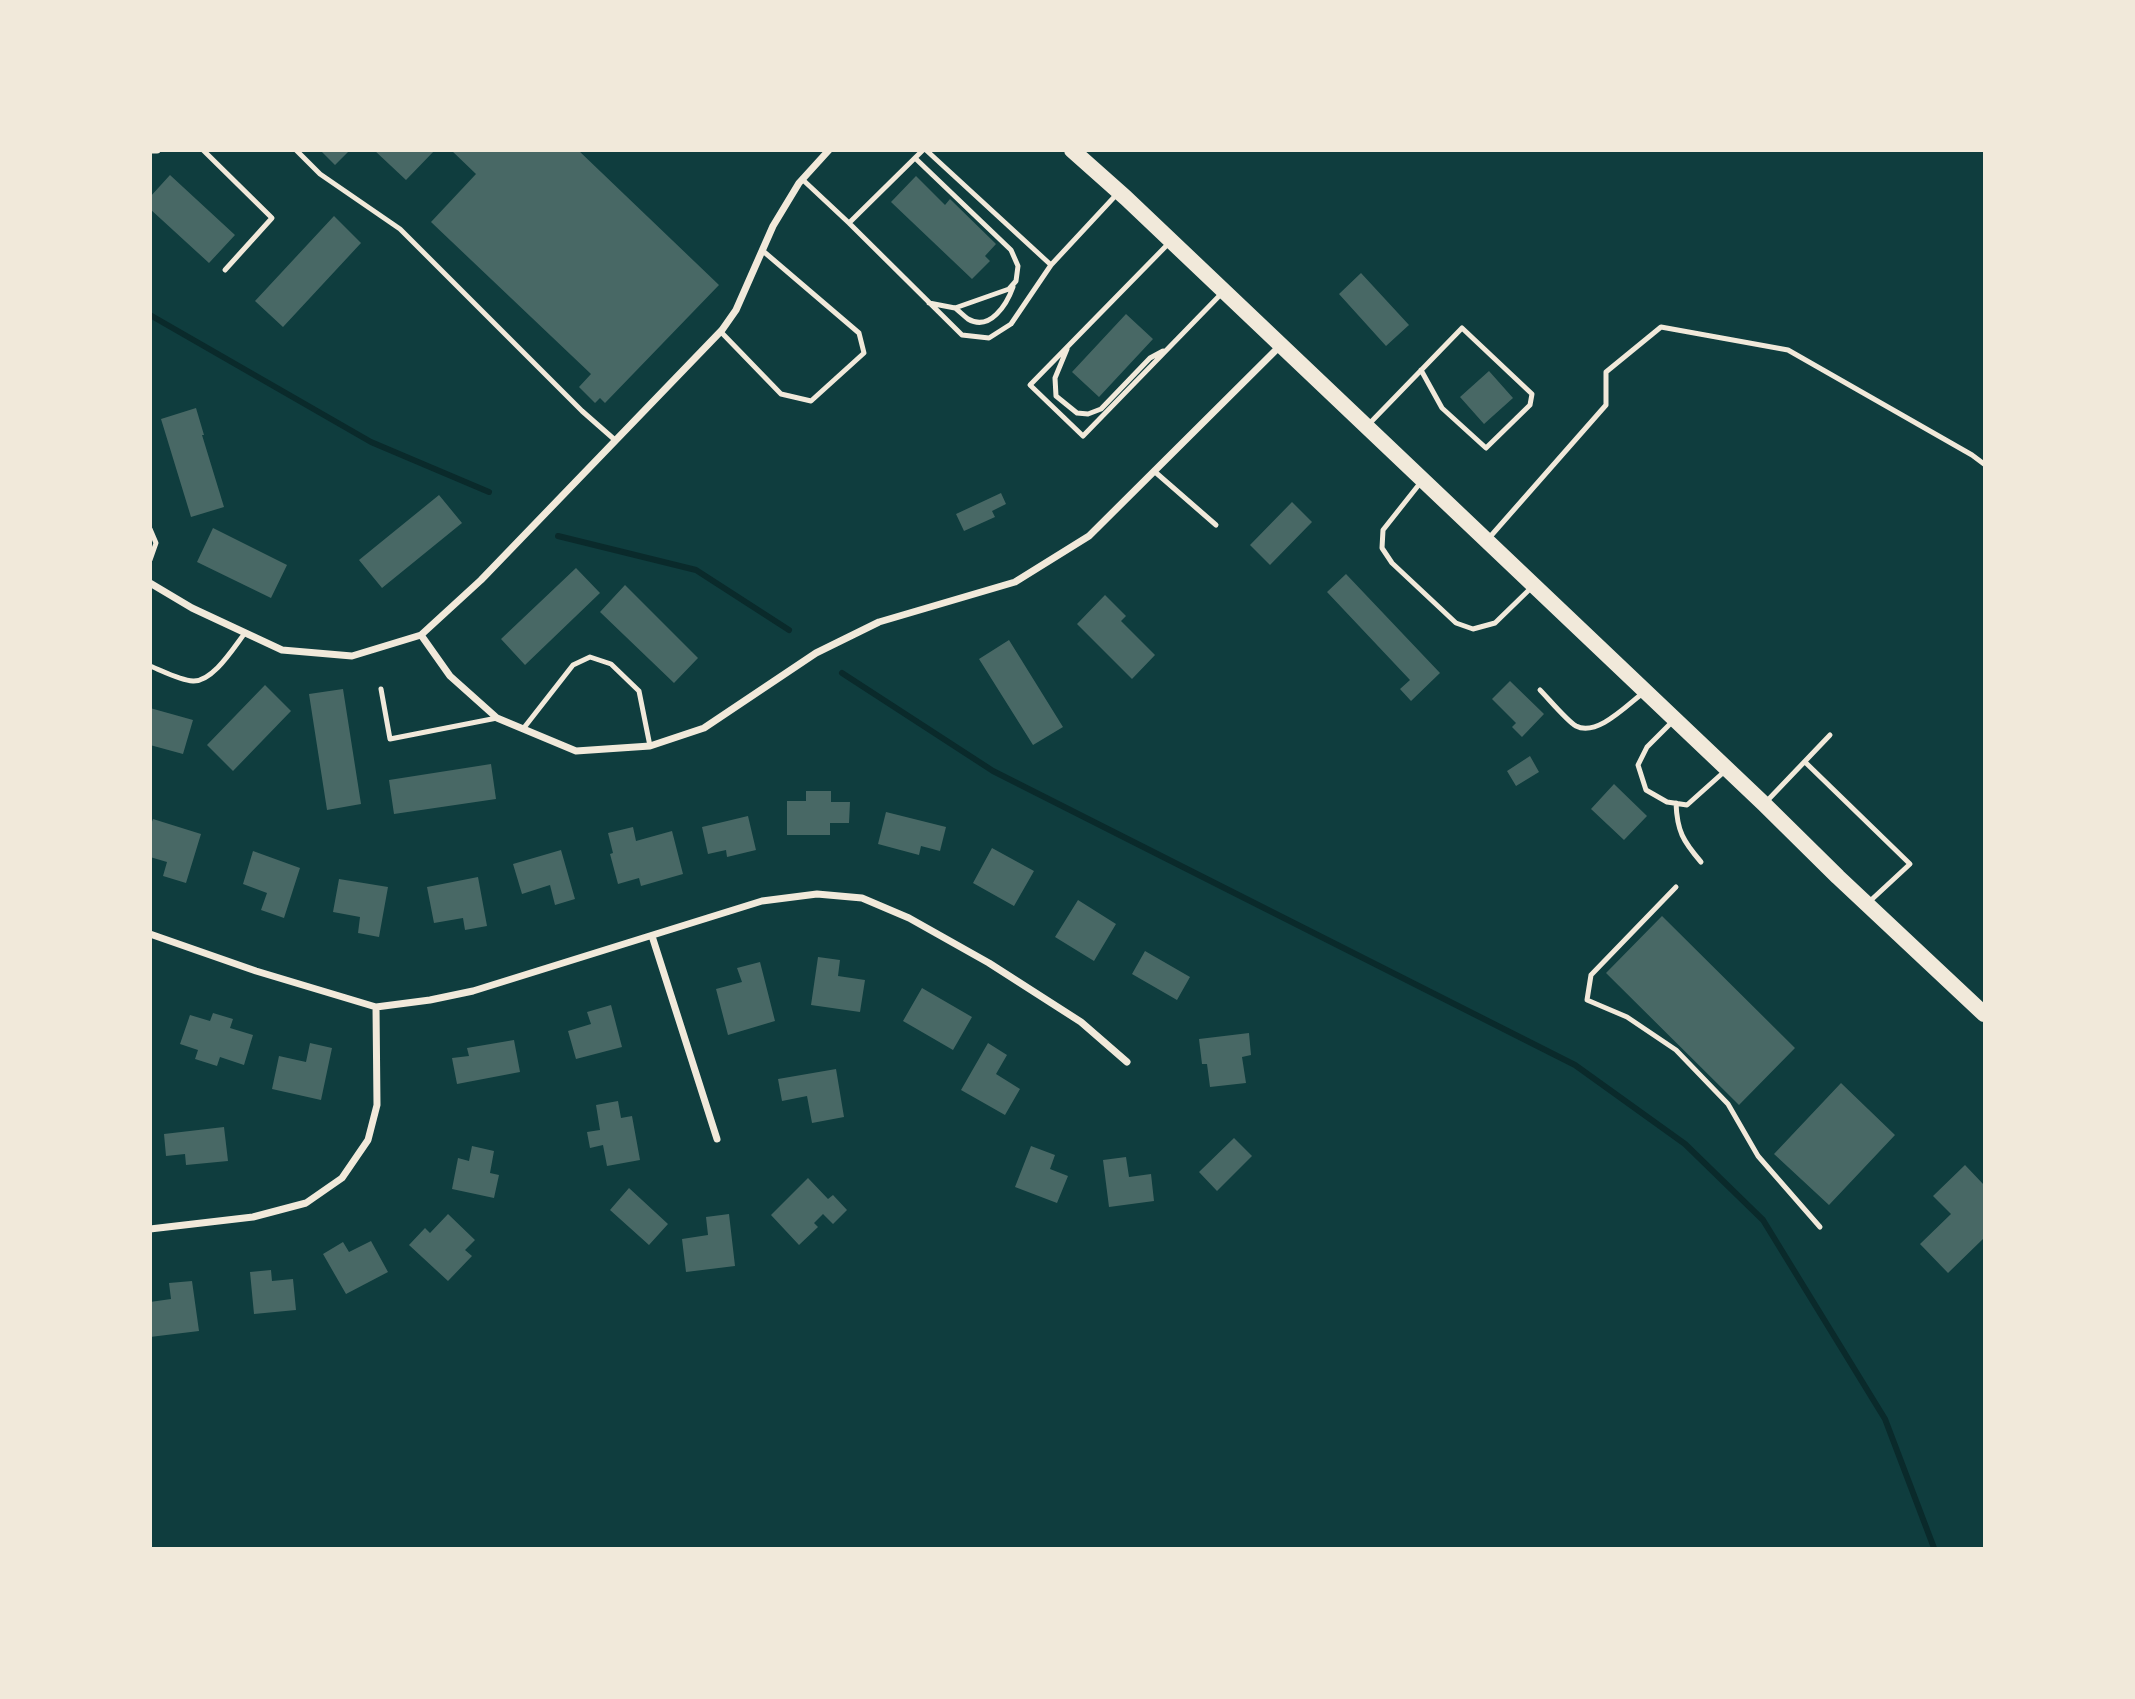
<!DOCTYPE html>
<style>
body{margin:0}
#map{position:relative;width:2135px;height:1699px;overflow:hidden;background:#0f3d3e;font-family:Georgia,serif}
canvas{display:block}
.frame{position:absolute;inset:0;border:152px solid #f1e9da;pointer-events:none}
</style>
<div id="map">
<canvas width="2135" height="1699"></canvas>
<div class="frame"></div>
</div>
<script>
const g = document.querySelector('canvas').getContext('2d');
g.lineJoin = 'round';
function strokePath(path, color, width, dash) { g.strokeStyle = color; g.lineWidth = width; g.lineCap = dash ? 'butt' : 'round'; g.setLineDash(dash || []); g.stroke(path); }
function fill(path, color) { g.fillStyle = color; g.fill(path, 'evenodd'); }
strokePath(new Path2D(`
 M150,315l221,127 118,50
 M558,536l138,34 93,60
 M842,673l151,98 582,294 110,79 78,76 122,199 49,129`), '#0a2a2b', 6);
fill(new Path2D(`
 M320,150h30l-15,15z
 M374,150h61l-29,30z
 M451,150h127l141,135 -114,118 -5,-5 -5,5 -16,-16 12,-13 -160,-152 45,-48z
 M170,175l65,60 -26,28 -59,-54v-12z
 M916,176l29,29 5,-6 46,45 -11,12 5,5 -18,18 -81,-77z
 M334,216l27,27 -78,84 -28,-26z
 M1361,273l48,52 -23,21 -47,-52z
 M1126,314l27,25 -54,58 -27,-25z
 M1489,371l24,27 -29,26 -24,-27z
 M196,408l8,27h-2l22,72 -33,10 -30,-98z
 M1001,493l5,11 -14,7 3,6 -31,14 -8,-17z
 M439,495l23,28 -80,65 -23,-28z
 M1292,502l20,20 -42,43 -20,-20z
 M213,528l74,37 -16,33 -74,-36z
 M576,568l24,25 -75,72 -24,-26z
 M1346,574l94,99 -29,28 -11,-12 10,-9 -83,-88z
 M625,585l73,73 -24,25 -74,-71z
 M1105,595l21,21 -5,5 34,34 -23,24 -55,-55z
 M1009,640l54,87 -30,18 -54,-86z
 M1510,681l34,33 -22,23 -10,-10 4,-4 -24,-24z
 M265,685l26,26 -58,60 -26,-26z
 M343,689l18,115 -34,6 -18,-116z
 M150,708l43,12 -10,34 -33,-9z
 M1530,756l9,16 -23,14 -9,-15z
 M491,764l5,35 -102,15 -5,-34z
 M1614,784l33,32 -23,24 -33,-31z
 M806,791h25v11h19l-1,21h-19v12h-43v-34h19z
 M886,812l60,15 -6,24 -19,-5 -2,9 -41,-11z
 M748,816l8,34 -29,7 -1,-7 -18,4 -6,-27z
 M153,819l48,15 -15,49 -23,-7 4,-14 -17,-5v-30z
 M633,827l3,14 36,-10 11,43 -42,12 -2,-8 -21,6 -8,-30 3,-1 -5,-20z
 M992,848l42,23 -20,35 -41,-23z
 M561,850l14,49 -20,6 -5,-20 -28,9 -9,-30z
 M253,851l47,17 -16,50 -23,-8 6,-17 -24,-9z
 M478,877l9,49 -22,4 -2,-12 -29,5 -7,-36z
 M339,879l49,8 -9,50 -21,-4 2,-16 -27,-5z
 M1078,900l38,24 -22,37 -39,-24z
 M1662,916l133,132 -56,57 -133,-132z
 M1145,951l45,26 -13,23 -45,-26z
 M818,957l22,3 -2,16 27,4 -5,32 -49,-7z
 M760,962l15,59 -47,14 -12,-46 26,-7 -5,-14z
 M922,988l50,29 -19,33 -50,-29z
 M611,1005l11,42 -46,12 -8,-28 23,-7 -4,-12z
 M213,1013l20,6 -3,9 23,7 -9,30 -24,-8 -3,9 -22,-7 3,-9 -18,-6 10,-29 20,6z
 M1249,1033l2,22 -9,2 4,26 -36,4 -3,-23h-5l-3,-25z
 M514,1040l6,32 -63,12 -5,-26 17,-2 -2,-8z
 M310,1043l22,5 -11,52 -49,-11 7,-33 27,6z
 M988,1043l19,12 -11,19 24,15 -15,26 -44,-25z
 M836,1069l8,48 -32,6 -5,-27 -25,5 -4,-22z
 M1841,1083l54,52 -66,70 -55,-51z
 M618,1101l3,17 11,-2 8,44 -33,6 -4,-21 -13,3 -3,-16 13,-2 -4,-25z
 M224,1127l4,34 -42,4 -1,-11 -19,2 -2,-22z
 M1234,1138l18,18 -35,35 -18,-19z
 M472,1146l22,5 -4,22 9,2 -5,23 -42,-9 6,-31 11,3z
 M1031,1146l24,9 -5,14 18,7 -11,27 -42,-16z
 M1126,1157l3,20 22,-3 3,27 -45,6 -6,-47z
 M1965,1165l19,20v53l-36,35 -28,-29 31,-30 -18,-18z
 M808,1178l20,21 5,-4 14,15 -14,14 -10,-10 -9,9 4,4 -19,18 -28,-30z
 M629,1188l39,36 -19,21 -39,-35z
 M448,1214l27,26 -10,10 7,6 -24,25 -39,-36 16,-17 5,5z
 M729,1214l6,52 -49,6 -4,-33 26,-4 -2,-18z
 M371,1241l17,31 -42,22 -23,-40 20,-12 6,10z
 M271,1270l1,11 21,-2 3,31 -42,4 -4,-42z
 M192,1281l7,50 -49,6v-35l21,-3 -2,-16z`), '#486865');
strokePath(new Path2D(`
 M203,150l69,68 -47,52
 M296,150l24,24 80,55 182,182 33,29
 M926,150l125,115
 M915,158l96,92 7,16 -2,15 -7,8 -54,19 -26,-5
 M802,179l47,44 113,112 27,3 22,-14 40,-59 66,-71
 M849,223l74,-73
 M1169,243l-139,142 53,51 140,-144
 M955,308c4,3 9,8 13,11 22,13 39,-15 45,-32
 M721,332l60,62 30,7 53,-48 -5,-20 -96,-82
 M1067,349l-12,29 1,18 21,17 11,1 13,-5 49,-51 13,-7
 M1369,424l93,-96 70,66 -2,11 -44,43 -44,-40 -21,-38
 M1154,471l62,54
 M1421,482l-38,48 -1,18 10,15 64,60 17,6 22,-6 37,-36
 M150,529l6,14 -6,17
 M1489,538l117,-133v-33l55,-45 127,23 184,105 12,9
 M150,666c13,5 29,14 43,15 20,1 41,-34 52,-48
 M381,689l9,50 107,-21
 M1540,690c8,8 27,31 36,36 21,11 51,-21 67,-33
 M1674,720l-27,27 -9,18 8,25 21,12 20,3 38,-34
 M523,729l50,-64 17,-8 21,7 28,27 11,55
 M1805,762l105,102 -41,38
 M1766,802l64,-67
 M1676,803c1,28 7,38 25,59
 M1676,887l-85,88 -4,25 40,17 49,33 52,54 30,52 62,71`), '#f1e9da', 5);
strokePath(new Path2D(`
 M152,150h5
 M150,583l42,25 90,42 70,6 69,-21 60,-55 241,-250 14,-20 37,-84 26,-43 30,-33
 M421,635l29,41 47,42 79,33 74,-5 54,-18 112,-75 63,-31 136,-40 74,-46 192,-191
 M150,934l106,37 120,36 54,-7 43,-9 289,-90 55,-7 45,4 47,20 80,45 92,59 46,40
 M652,936l65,203
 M150,1229l103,-12 53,-14 36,-25 26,-38 9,-35 -1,-98`), '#f1e9da', 7);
strokePath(new Path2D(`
 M1072,150l54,48 638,606 74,73 146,137`), '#f1e9da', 16);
</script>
